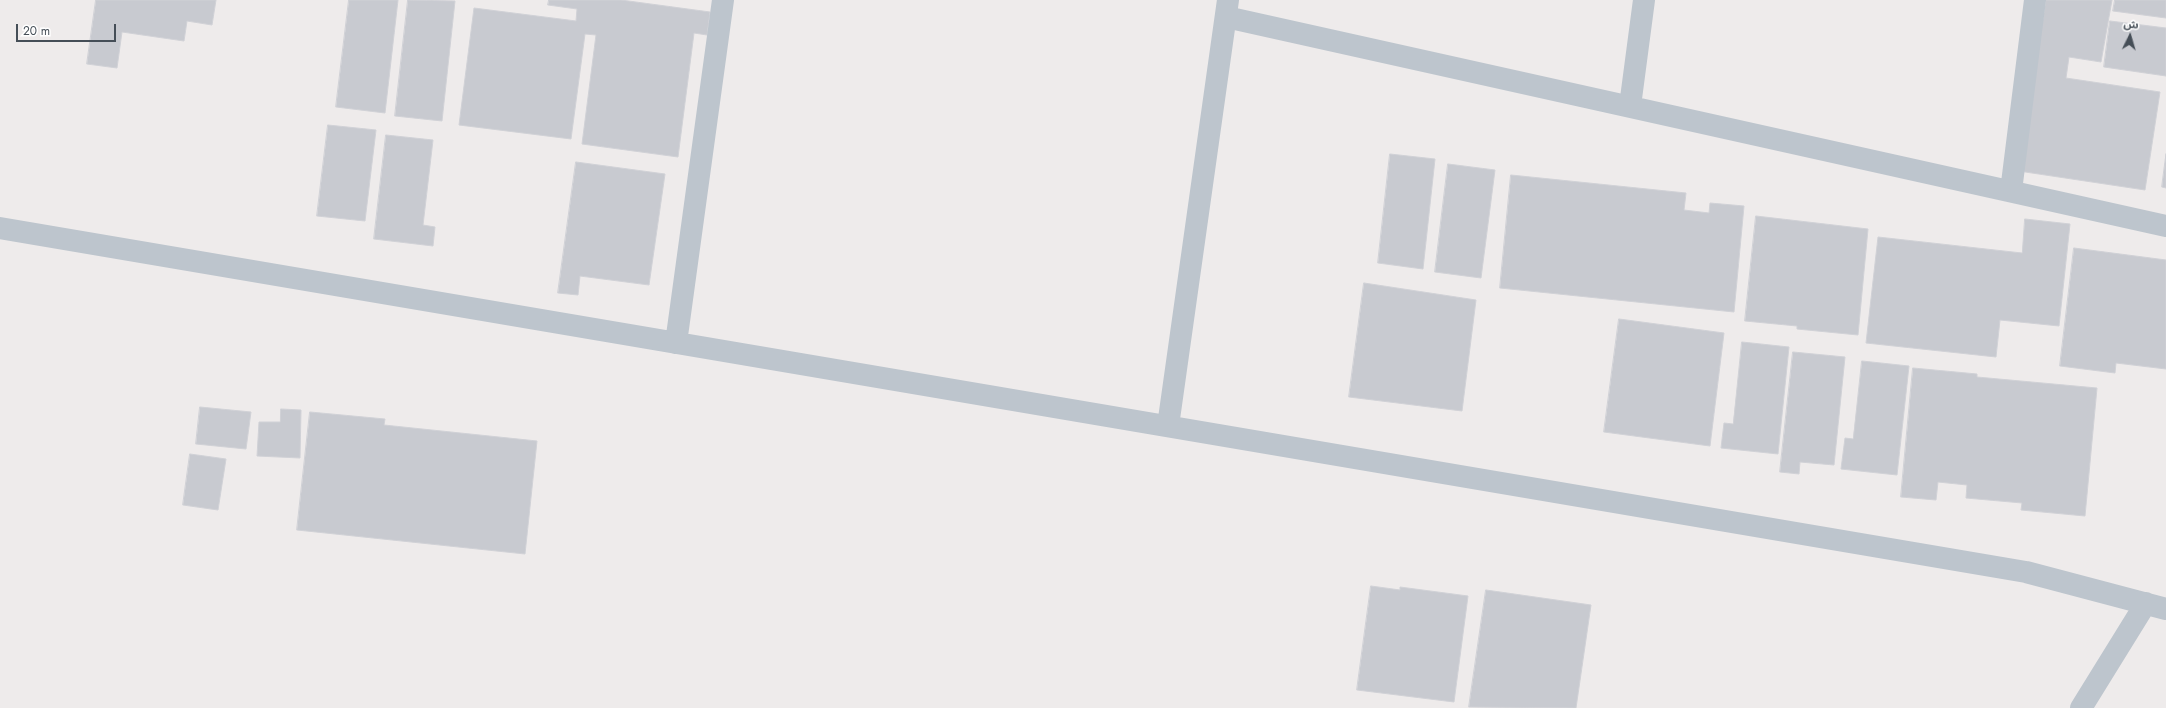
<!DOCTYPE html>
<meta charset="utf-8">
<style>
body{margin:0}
#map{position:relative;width:2166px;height:708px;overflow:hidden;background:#eeebeb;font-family:Jost,"Noto Sans Arabic",sans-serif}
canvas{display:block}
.north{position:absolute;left:2110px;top:16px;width:40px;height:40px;-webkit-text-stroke:3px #fff;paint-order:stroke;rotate:5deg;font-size:11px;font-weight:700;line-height:16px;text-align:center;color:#454e57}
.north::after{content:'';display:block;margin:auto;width:14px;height:18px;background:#454e57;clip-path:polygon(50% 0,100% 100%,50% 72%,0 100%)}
.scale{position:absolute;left:16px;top:24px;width:100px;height:18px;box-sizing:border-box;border:2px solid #454e57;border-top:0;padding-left:5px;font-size:12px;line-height:14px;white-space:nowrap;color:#454e57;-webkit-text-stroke:3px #fff;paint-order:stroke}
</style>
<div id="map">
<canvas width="2166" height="708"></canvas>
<div class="north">ش</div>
<div class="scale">20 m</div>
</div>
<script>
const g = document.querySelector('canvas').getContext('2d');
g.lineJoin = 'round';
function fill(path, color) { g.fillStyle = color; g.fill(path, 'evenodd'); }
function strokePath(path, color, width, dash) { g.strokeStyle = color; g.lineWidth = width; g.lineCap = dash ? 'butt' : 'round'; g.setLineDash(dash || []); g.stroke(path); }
const building = new Path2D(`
 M96,0h120l-4,25 -25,-4 -3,20 -62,-9 -5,36 -30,-4z
 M349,0h49l-13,113 -49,-6z
 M408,0l47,1 -13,120 -47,-5z
 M549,0h72l89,12 -3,23 -13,-2 -16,124 -96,-13 14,-109 -11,-1 -14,105 -112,-14 15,-117 102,13 1,-12 -29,-4z
 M2046,0h66l-11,62 -32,-5 -3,21 94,14 -15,98 -133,-20 21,-85z
 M2115,0h51v18l-53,-7z
 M2110,21l56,7v48l-62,-9z
 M328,125l48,5 -11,91 -48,-5z
 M386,135l47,5 -10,85 12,2 -2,19 -59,-7z
 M1390,154l45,5 -12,110 -45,-6z
 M2166,154v34l-4,-1z
 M576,162l89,12 -16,111 -69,-9 -2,19 -20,-2z
 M1448,164l47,6 -14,108 -46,-6z
 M1511,175l175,18 -2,17 25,3 1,-10 34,3 -10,106 -234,-24z
 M1756,216l112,13 -10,106 -61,-6v-3l-52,-5z
 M2025,219l45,5 -11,102 -59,-6 -4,37 -130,-14 12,-106 144,16z
 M2074,248l92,12v109l-50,-6 -1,10 -55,-7z
 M1364,283l112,17 -14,111 -113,-14z
 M1619,319l105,14 -14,113 -106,-14z
 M1742,342l47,5 -11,107 -57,-6 3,-25 9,1z
 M1793,352l52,5 -11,108 -34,-3 -1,12 -19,-2z
 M1862,361l47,5 -12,109 -56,-6 4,-31 8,1z
 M1913,368l64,6v3l120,11 -12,128 -64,-6 1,-7 -56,-5 1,-13 -29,-3 -2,18 -35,-3z
 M200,407l51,5 -5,37 -50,-5z
 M281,409l20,1 -1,48 -43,-2 2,-34h21z
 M310,412l75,7 -1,6 153,16 -12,113 -228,-24z
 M190,454l36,5 -8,51 -35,-5z
 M1371,586l29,4v-3l68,9 -14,106 -97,-12z
 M1486,590l105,15 -15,103 -107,-1z`);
fill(building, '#c8cad0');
strokePath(building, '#d0d1d6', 1);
strokePath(new Path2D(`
 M1226,17l940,209
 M1630,106l14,-106
 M2011,191l24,-191
 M0,228l2026,344 140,37
 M676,343l47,-343
 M1168,426l60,-426
 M2081,708l65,-105`), '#bdc5cd', 22);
</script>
